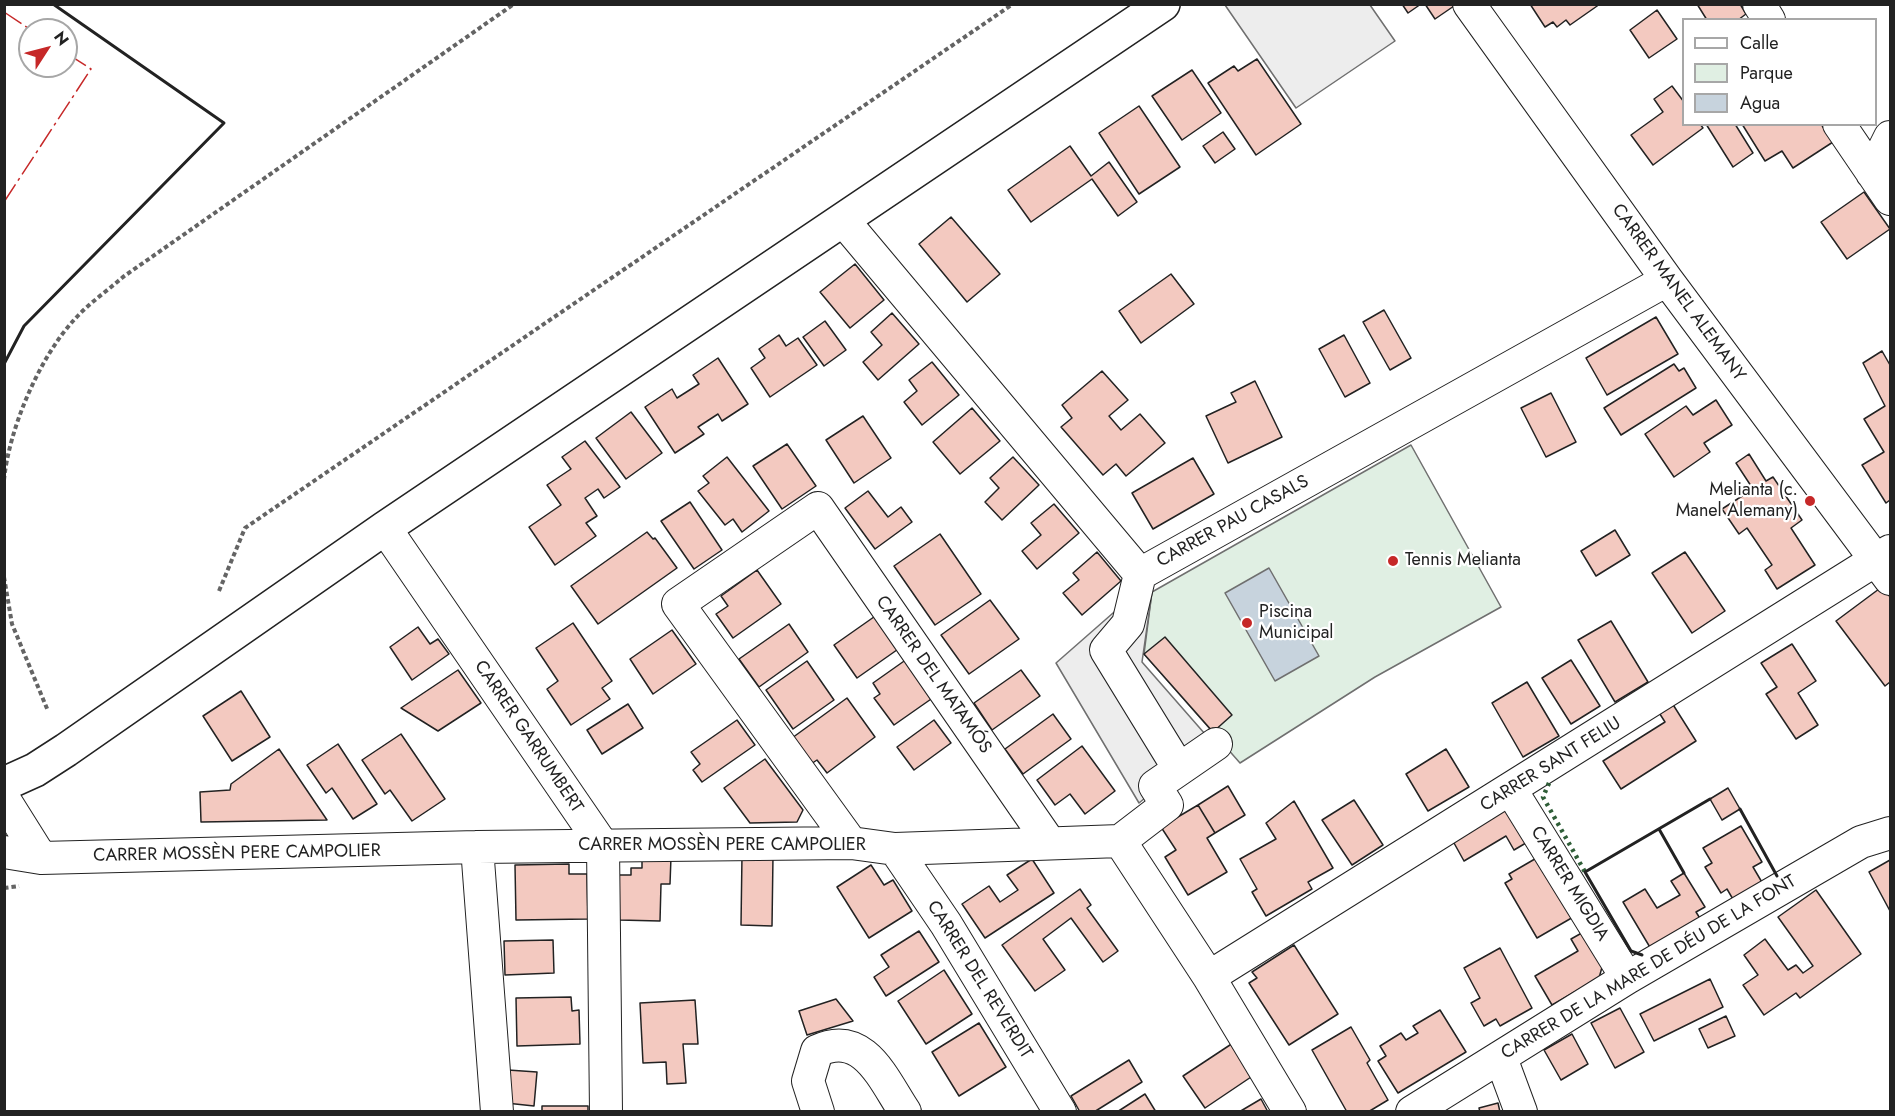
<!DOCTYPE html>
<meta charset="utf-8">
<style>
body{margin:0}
#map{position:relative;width:1895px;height:1116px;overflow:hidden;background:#fff;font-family:Jost,sans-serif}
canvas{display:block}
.frame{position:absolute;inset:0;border:6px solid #222;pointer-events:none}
.legend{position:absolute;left:1682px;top:18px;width:195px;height:108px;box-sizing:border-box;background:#fff;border:2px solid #a7a7a7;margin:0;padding:8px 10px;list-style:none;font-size:18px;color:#222}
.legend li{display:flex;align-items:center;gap:12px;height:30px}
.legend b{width:30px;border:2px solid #a7a7a7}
.north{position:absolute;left:18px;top:18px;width:60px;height:60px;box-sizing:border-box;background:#fff;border:2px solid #a7a7a7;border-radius:50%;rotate:54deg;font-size:16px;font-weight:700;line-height:24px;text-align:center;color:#222}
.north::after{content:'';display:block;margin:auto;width:21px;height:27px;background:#c62828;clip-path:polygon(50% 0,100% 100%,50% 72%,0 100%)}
</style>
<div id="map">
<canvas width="1895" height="1116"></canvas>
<div class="frame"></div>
<ul class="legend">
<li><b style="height:8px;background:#fff"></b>Calle</li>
<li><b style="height:16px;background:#e0efe3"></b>Parque</li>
<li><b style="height:16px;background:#c7d3dd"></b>Agua</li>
</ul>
<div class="north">N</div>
</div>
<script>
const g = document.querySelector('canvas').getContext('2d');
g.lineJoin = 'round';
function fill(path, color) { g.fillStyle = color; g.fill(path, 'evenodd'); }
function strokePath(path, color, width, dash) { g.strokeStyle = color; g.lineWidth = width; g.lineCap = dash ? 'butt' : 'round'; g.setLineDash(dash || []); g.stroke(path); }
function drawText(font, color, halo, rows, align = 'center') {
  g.font = font + ' Jost,sans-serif'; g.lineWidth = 4.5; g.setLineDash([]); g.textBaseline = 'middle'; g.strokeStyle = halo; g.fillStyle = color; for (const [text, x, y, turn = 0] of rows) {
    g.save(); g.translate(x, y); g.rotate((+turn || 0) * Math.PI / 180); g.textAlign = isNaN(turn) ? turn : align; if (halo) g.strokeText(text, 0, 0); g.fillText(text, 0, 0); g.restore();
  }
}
const green = new Path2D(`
 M1411,445l90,162 -126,70 -135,86 -96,-109 8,-62z`);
fill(green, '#e0efe3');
strokePath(green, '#6f6f6f', 1.5);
const parking = new Path2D(`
 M1225,5h145l25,36 -99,67z
 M1132,588l20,4 -10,70 70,80 -73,61 -83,-140 73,-64z`);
fill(parking, '#ededed');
strokePath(parking, '#6f6f6f', 1.5);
const water = new Path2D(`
 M1269,568l50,88 -44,25 -50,-88z`);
fill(water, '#c7d3dd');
strokePath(water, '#6f6f6f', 1.5);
const building = new Path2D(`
 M1402,4h19l-13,9z
 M1425,4h28l1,2 -19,13z
 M1530,4h70l-30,21 -4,-5 -9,7 -4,-5 -8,5z
 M1697,4h43l6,10 -8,6h-31z
 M1657,10l20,29 -28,19 -19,-28z
 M1257,59l44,65 -45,31 -48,-72 26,-17 4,5z
 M1192,70l29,43 -39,27 -30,-44z
 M1672,86l12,16v22h16l3,4 -50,37 -22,-30 32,-23 -9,-13z
 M1139,106l41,61 -41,27 -40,-61z
 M1706,124h29l18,29 -20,14z
 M1742,124h79l12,18 -40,26 -11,-17 -17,10z
 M1223,132l12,17 -20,14 -12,-17z
 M1070,146l21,30 18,-14 28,40 -19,14 -26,-37 -61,43 -23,-32z
 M1864,192l26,37 -43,30 -26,-37z
 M951,217l49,57 -33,28 -48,-58z
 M855,264l29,36 -34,28 -30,-36z
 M1171,274l23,30 -53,39 -22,-32z
 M1384,310l27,48 -21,12 -27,-48z
 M892,313l27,31 -41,36 -15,-18 19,-17 -11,-13z
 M1656,317l22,37 -71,41 -21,-37z
 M825,321l21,29 -22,16 -21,-29z
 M779,335l7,11 12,-8 19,27 -47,32 -19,-29 14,-10 -6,-9z
 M1344,335l26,48 -25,14 -26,-48z
 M1882,351l8,14v135l-4,3 -24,-38 22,-13 -20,-33 21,-13 -22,-43z
 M718,358l30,46 -26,17 -4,-7 -20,13 6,7 -29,19 -30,-46 27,-18 5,9 22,-14 -6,-9z
 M932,362l27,33 -37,30 -18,-23 13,-11 -8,-11z
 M1674,364l5,7 5,-3 12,20 -75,47 -17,-27z
 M1102,371l26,29 -19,16 12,14 19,-16 25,29 -39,33 -10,-12 -13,11 -42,-48 11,-9 -10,-13z
 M1255,381l27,56 -54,26 -22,-47 30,-14 -5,-9z
 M1551,393l25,49 -30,15 -25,-49z
 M1716,400l16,25 -28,18 6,9 -36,25 -29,-43 41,-28 7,9z
 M972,408l28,33 -40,33 -27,-32z
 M631,412l31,41 -36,26 -30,-41z
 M863,416l28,42 -37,25 -28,-43z
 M585,441l35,46 -16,11 -6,-9 -13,9 12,18 -11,7 10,13 -41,29 -26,-38 32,-22 -14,-20 24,-16 -9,-12z
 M787,444l29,42 -34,23 -29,-43z
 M1749,454l17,27 7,-4 29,43 -11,8 24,37 -38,24 -12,-19 7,-5 -25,-37 -8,6 -17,-25 31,-20 -17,-26z
 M727,457l42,54 -27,21 -9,-13 -8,6 -27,-34 11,-8 -6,-7z
 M1013,457l26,28 -37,35 -17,-18 14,-14 -9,-10z
 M1193,458l21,36 -61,35 -21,-36z
 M868,491l20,26 13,-10 11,15 -37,27 -30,-41z
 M690,502l32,48 -28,19 -33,-48z
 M1054,504l25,29 -42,36 -15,-18 19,-16 -10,-12z
 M1615,530l15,25 -34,21 -15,-25z
 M647,532l6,7 2,-1 22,30 -79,56 -27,-38z
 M940,534l41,60 -46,31 -41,-59z
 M1097,552l24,29 -39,34 -19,-22 16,-13 -6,-7z
 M1685,552l40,59 -33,22 -40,-60z
 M757,570l24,34 -48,34 -17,-24 12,-8 -7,-10z
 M1883,586l7,11v85l-5,4 -49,-65z
 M990,600l29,39 -50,35 -28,-39z
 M881,612l23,33 -47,33 -23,-33z
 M1611,621l37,61 -33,20 -37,-62z
 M573,623l39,58 -10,7 8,11 -39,26 -24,-36 11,-8 -22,-33z
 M789,624l19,28 -49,35 -20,-28z
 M418,627l12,17 8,-5 11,15 -37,26 -22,-33z
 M672,630l24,34 -43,30 -23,-35z
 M1165,637l67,78 -19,17 -69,-78z
 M1792,644l24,37 -18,12 20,32 -22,14 -30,-45 11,-7 -16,-24z
 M907,659l27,38 -40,28 -20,-27 6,-4 -7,-11z
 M1571,660l29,46 -29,18 -29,-46z
 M807,661l27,39 -41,29 -27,-39z
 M458,670l23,33 -43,28 -37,-23z
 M1021,670l19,26 -48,34 -18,-27z
 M1527,682l32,54 -36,21 -31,-54z
 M241,691l29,46 -38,24 -29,-45z
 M847,698l28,39 -48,36 -10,-13 -6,4 -19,-26z
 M1672,703l24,38 -75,48 -18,-28 62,-39 -7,-11z
 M628,704l15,24 -41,26 -15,-24z
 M1053,714l18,25 -48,35 -18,-25z
 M737,720l18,25 -53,37 -9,-12 7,-6 -9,-12z
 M934,720l17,23 -37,27 -17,-23z
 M401,734l44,65 -33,22 -22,-31 -5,4 -23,-34z
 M338,744l39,60 -24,15 -21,-31 -6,5 -19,-28z
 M1082,746l33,45 -30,23 -15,-20 -15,11 -18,-25z
 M279,749l48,71 -126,2 -1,-30 30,-2 1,-6z
 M1446,749l23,38 -41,24 -22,-37z
 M765,759l38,51 -6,12 -47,1 -26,-35z
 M1228,786l17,29 -30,18 -17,-28z
 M1728,788l12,21 -18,11 -12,-21z
 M1354,800l29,45 -31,20 -30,-45z
 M1294,801l39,67 -25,14 4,7 -46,27 -14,-24 5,-3 -17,-30 36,-20 -10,-16z
 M1198,805l17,28 -8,5 20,34 -39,23 -23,-38 11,-7 -15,-23z
 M1493,810h21l17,30 -17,10 -8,-14 -42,25 -15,-27z
 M1741,826l21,36 -9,5 10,17 -29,17 -7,-12 -6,4 -16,-26 7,-4 -9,-15z
 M742,855l31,1 -1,70 -31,-1z
 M1540,856l35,60 -38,22 -32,-55 7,-4 -3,-5z
 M642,857h29l-1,27h-9l-1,37 -41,-1v-45h12v-7h11z
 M1032,859l22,34 -69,45 -23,-34 27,-18 11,16 18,-12 -11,-15z
 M1890,860v51l-21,-39z
 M569,864v10h18l1,45 -72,1 -1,-55z
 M871,865l13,20 9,-5 19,31 -43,27 -32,-51z
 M1684,873l21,34 -9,5 5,8 -50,29 -28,-47 22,-13 12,19 23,-13 -9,-14z
 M1080,889l11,16 -4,3 31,43 -15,11 -32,-44 -28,21 22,31 -30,21 -33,-46z
 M1816,890l45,64 -61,44 -4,-5 -32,22 -21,-30 15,-10 -14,-20 21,-16 23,31 8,-5 7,8 10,-7 -35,-49z
 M1587,930l17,30 -5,18 -47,27 -17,-29 43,-25 -7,-12z
 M919,931l20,31 -53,34 -12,-19 15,-10 -8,-12z
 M553,940l1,33 -49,2 -1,-34z
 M1294,945l44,69 -49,31 -40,-62 8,-5 -5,-6z
 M1500,948l32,60 -32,18 -4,-7 -12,7 -13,-23 9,-5 -16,-30z
 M944,970l28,44 -46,30 -28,-43z
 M1710,979l13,28 -69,34 -14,-27z
 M571,997l1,14 7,-1 1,34 -63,2 -1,-48z
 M836,999l17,22 -46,14 -8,-24z
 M695,1000l3,44h-15l3,39 -19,1 -1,-22 -23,1 -3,-60z
 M1620,1008l24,44 -29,16 -24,-45z
 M1440,1010l26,42 -68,41 -20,-32 8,-5 -6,-10 21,-13 5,7 12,-7 -5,-7z
 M1726,1016l9,20 -27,12 -9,-19z
 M979,1023l27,44 -47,29 -27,-44z
 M1351,1027l19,33 -3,3 21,37 -20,12h-21l-35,-62z
 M1572,1034l16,30 -27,16 -17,-30z
 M1236,1041l21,32 -52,35 -22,-32z
 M1129,1060l13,22 -48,30h-14l-9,-16z
 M508,1070l29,2 -3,34 -28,-3z
 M1145,1094l11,18h-39z
 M1261,1099l7,13h-29z
 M1498,1103l2,9h-20l-1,-4z
 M542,1106h46v6h-46z`);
fill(building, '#f3c9c0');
strokePath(building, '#222', 1.5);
const minor = new Path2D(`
 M1469,4l198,276 223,299
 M1759,4l10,16
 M1839,124l51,75
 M1872,173l18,-36
 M843,220l297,354 527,-294
 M385,528l218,318 3,266
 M1140,574l-12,50 -22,26 73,119
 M1511,790l116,188
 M4,799l37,59
 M1120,841l47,-36 -12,-19 61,-42
 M851,843l-173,-239 140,-96 231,334
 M477,847l20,265
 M895,849l51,75 114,188
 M4,852l37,6 436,-11 374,-4 44,6 225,-8 89,136 81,135
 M1209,977l681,-426
 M1501,1058l20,54
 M818,1112l-10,-31 9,-30c47,-22 66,28 88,61
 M1412,1112l215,-134 234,-136 29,-9`);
const major = new Path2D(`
 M4,784l31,-14 31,-20 319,-222 778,-524`);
strokePath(minor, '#222', 34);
strokePath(major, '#222', 36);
strokePath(new Path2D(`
 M4,480c5,-51 35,-122 70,-160 14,-16 33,-29 49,-43l391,-273
 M4,577l8,47 36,87
 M219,591l26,-63 768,-524
 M4,888l15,-2`), '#646464', 4, [4.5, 3]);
strokePath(minor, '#fff', 32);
strokePath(major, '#fff', 33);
strokePath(new Path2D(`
 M1549,783l-6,14 42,75`), '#2f5e38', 4.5, [3, 4.5]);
strokePath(new Path2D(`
 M4,364l20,-38 200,-203 -171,-119
 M1740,809l37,67
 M1659,829l25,44
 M1642,955l-11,-4 -46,-79 125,-73`), '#222', 3);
strokePath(new Path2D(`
 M4,12l27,18
 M4,202l87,-133 -25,-16`), '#c62828', 1.5, [21, 4.5, 3, 4.5]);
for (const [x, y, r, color] of [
 [1810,501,6,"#c62828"],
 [1393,561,6,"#c62828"],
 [1247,623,6,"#c62828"]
]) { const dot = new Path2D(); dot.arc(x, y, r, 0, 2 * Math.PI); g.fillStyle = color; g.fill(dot); strokePath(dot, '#fff', 2); }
drawText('18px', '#222', '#fff', [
 ["CARRER MANEL ALEMANY",1678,293,54],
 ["CARRER PAU CASALS",1233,522,-29],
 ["CARRER DEL MATAMÓS",933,675,55],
 ["CARRER GARRUMBERT",528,737,56],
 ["CARRER SANT FELIU",1551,765,-32],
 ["CARRER MOSSÈN PERE CAMPOLIER",722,846],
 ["CARRER MOSSÈN PERE CAMPOLIER",237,854,-1],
 ["CARRER MIGDIA",1569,884,58],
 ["CARRER DE LA MARE DE DÉU DE LA FONT",1649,968,-31],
 ["CARRER DEL REVERDIT",979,980,58]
]);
drawText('18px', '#222', '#fff', [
 ["Melianta (c.",1798,491,"right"],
 ["Manel Alemany)",1798,512,"right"],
 ["Tennis Melianta",1405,561],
 ["Piscina",1259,613],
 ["Municipal",1259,634]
], 'left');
</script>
